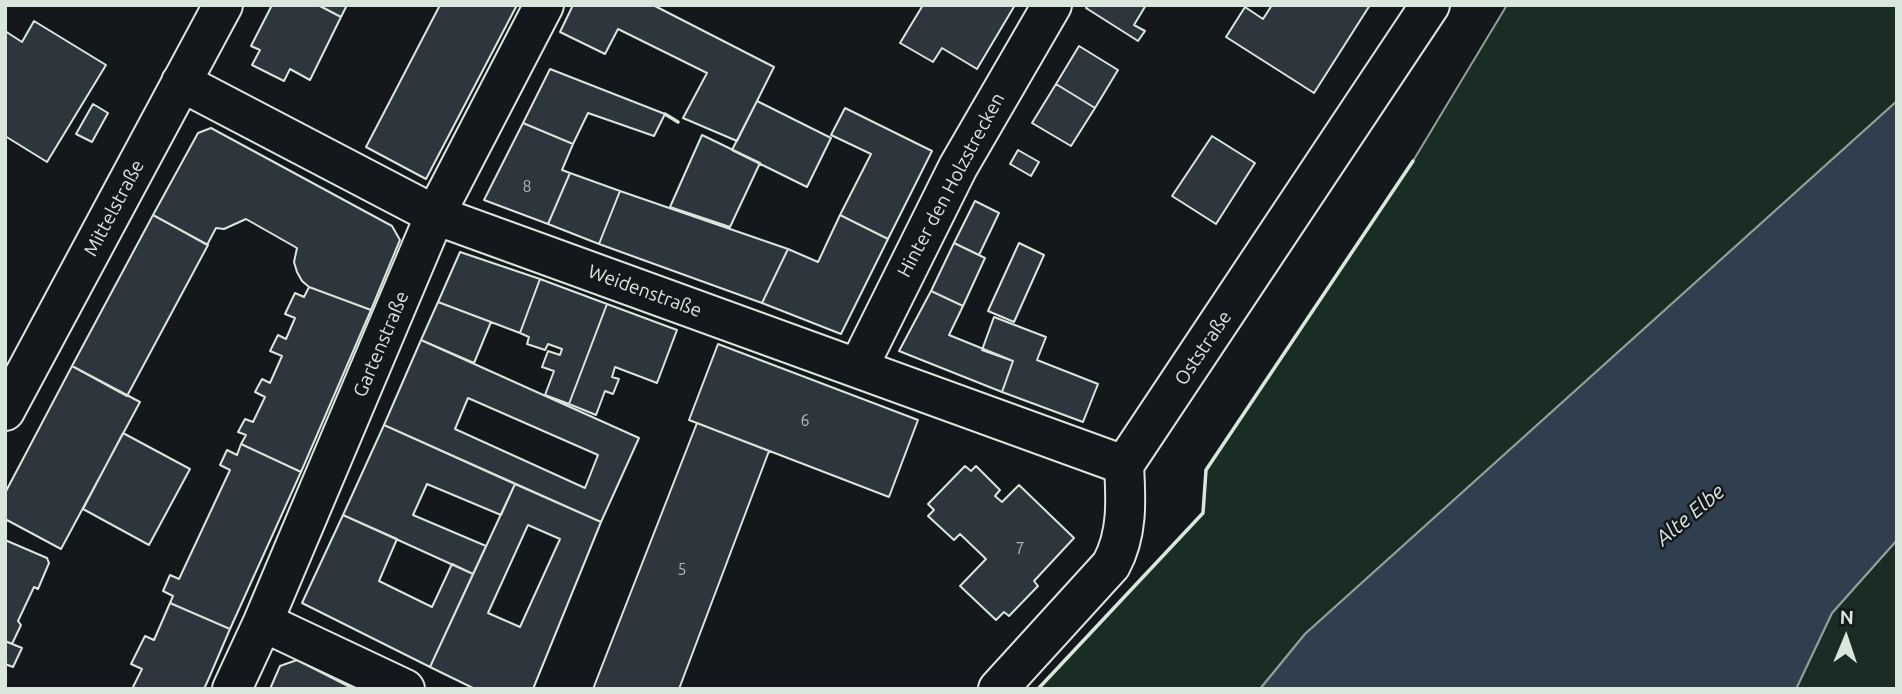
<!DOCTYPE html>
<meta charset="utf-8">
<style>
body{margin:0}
#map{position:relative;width:1902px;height:694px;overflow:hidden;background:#14181c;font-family:Ubuntu,sans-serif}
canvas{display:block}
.frame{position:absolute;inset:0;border:7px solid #d8e6dc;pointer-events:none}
.north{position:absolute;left:1811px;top:603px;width:70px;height:70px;-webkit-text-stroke:5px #14181c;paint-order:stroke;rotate:2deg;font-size:19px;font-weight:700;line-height:28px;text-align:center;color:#d8e6dc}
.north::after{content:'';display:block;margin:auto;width:24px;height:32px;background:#d8e6dc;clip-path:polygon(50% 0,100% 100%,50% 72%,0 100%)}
</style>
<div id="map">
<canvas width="1902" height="694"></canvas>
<div class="frame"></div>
<div class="north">N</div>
</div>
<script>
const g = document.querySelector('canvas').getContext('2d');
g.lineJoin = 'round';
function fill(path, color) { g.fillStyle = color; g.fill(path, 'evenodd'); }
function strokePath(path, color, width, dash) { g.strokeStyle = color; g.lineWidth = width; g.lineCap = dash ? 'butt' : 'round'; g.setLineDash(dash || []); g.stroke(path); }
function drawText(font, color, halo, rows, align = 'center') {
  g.font = font + ' Ubuntu,sans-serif'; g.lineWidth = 5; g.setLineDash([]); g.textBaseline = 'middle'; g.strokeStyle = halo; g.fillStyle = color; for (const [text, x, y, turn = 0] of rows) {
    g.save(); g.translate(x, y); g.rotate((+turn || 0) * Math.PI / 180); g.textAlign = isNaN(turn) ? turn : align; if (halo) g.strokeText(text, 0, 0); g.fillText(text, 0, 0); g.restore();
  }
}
const green = new Path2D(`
 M1507,5h390v96l-592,533 -45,55h-222l165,-176 3,-43 207,-309z
 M1897,540v149h-101l36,-76z`);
fill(green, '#1a2d24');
strokePath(green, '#939e99', 2);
const water = new Path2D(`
 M1897,101v439l-65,73 -36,76h-536l45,-55z`);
fill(water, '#2f3f4d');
strokePath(water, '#939e99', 2);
const building = new Path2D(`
 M272,5h46l23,12 -31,63 -20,-11 -6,12 -32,-16 8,-15 -9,-4z
 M318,5h29l-6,12z
 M440,5h77l-91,174 -60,-32z
 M573,5h80l121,62 -37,74 -54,-23 24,-45 -89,-44 -13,25 -45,-22z
 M923,5h92l-38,64 -35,-21 -9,14 -33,-19z
 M1088,5h58l-12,20 11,6 -7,10 -52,-33z
 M1272,5h98l-56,88 -88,-56 19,-30 18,12z
 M34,21l72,44 -59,97 -42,-26v-105l17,11z
 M1079,46l39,24 -23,38 -39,-24z
 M550,69l115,45 -11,22 -66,-23 -15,31 -50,-21z
 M1056,84l39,24 -24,38 -39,-23z
 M757,101l74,37 -24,49 -75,-37z
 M93,104l15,9 -16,29 -16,-8z
 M845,108l87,43 -44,88 -48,-24 31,-61 -40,-19z
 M523,123l50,21 -11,26 8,3 -22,51 -64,-24z
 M211,128l181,98 8,14 -29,70 -62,-23 -7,-6 -5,-9 -3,-10 3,-14 -51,-29 -22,10 -8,-1 -9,17 -54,-30 45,-82z
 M702,135l58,28 -30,64 -60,-20z
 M1212,136l43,27 -39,61 -44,-28z
 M1018,150l21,12 -8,14 -21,-12z
 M570,173l50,18 -21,53 -51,-20z
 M620,191l168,58 -26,54 -163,-59z
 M975,201l24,12 -20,42 -25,-12z
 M153,215l55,30 -81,151 -55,-30z
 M840,215l48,24 -47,95 -79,-31 26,-54 30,13z
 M954,243l31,15 -22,48 -32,-15z
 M1019,243l25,12 -30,67 -26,-11z
 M460,252l80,27 -20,54 -82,-31z
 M540,279l67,25 -38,100 -24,-9 9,-24 -12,-4 6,-16 12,4 2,-6 -14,-5 -3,6 -18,-6 2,-7 -9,-4z
 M309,287l62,23 -70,162 -60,-28 5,-9 -8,-3 7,-13 8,3 12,-25 -10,-5 7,-13 8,4 12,-27 -12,-5 8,-16 8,4 9,-21 -10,-4 10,-21 9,4z
 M931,291l32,15 -14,29 64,26 -11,31 -103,-41z
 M438,302l53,20 -17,41 -53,-23z
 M607,304l70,26 -20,53 -42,-16 -3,10 7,2 -6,15 -8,-3 -9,24 -27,-11z
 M994,317l52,20 -9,23 61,24 -15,38 -81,-30 11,-31 -31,-11z
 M421,340l218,98 -38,84 -217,-97zM468,398l130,57 -13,33 -130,-59z
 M718,344l200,76 -29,77 -200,-77z
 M72,366l68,36 -79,147 -56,-30v-26z
 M697,423l72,28 -90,238h-86z
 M384,425l131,59 -14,31 -74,-31 -14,31 73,31 -13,28 -130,-59z
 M123,433l67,36 -41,76 -66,-36z
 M241,444l60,28 -71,157 -60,-26 3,-7 -10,-5 7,-16 9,4 51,-109 -10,-5 7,-15 10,5z
 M965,466l6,5 5,-5 24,24 -5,6 7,6 17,-17 55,53 -40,43 4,5 -29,30 -5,-4 -8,8 -36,-34 26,-27 -26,-25 -6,6 -26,-24 6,-6 -6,-6z
 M515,484l86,38 -68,167h-58l-45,-22zM528,525l32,14 -40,88 -32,-14z
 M343,515l54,24 -18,42 53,26 20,-43 21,10 -43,93 -128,-64z
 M5,540l42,18 2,5 -11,26 -4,-2 -16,34 3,4 -9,19 -7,-3z
 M170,603l60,26 -21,49 -5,11h-72l10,-20 -11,-5 14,-28 9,4z
 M5,641l17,7 -9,19 -8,-3z
 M297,660l57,29h-84l10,-23z`);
fill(building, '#2c363c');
strokePath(building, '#d8e6dc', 2);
const minor = new Path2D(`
 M181,82l254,133 689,250
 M858,368l100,-201 94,-162
 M5,411l218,-406
 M263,622l142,67
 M232,689l31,-67 172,-407 109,-210
 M998,689l113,-124c17,-31 15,-65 13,-100l306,-460`);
strokePath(minor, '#d8e6dc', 42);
strokePath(minor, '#14181c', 38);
strokePath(new Path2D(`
 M665,114l13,8
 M1038,689l165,-176 3,-43 207,-309`), '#d8e6dc', 3.5);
drawText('16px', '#adbab4', null, [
 ["8",527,187],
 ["6",805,421],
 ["7",1020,549],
 ["5",682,570]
]);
drawText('19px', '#d8e6dc', '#14181c', [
 ["Hinter den Holzstrecken",951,185,-62],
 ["Mittelstraße",114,208,-62],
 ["Weidenstraße",645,291,20],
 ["Gartenstraße",381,344,-67],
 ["Oststraße",1203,348,-56]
]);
drawText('italic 21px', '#d8e6dc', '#14181c', [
 ["Alte Elbe",1690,515,-40]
]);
</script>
